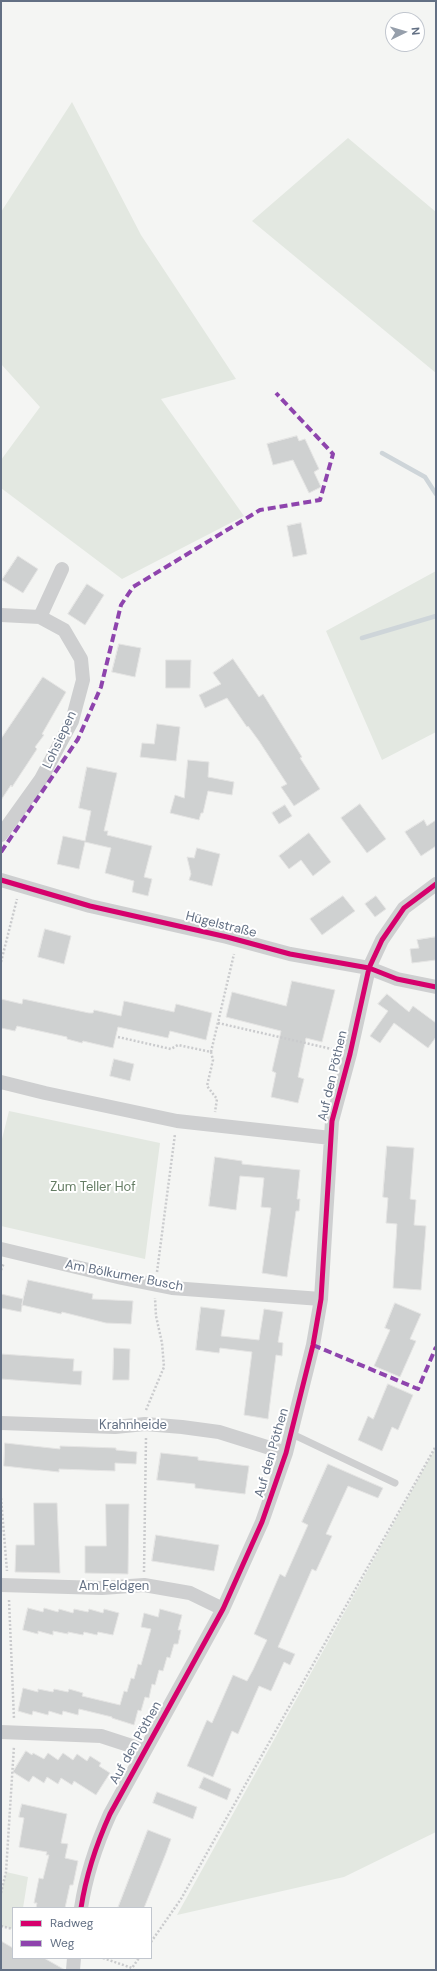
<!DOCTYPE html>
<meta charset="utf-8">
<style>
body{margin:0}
#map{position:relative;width:437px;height:1971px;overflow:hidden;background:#f4f5f3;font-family:"DM Sans",sans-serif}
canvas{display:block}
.frame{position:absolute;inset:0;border:2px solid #637084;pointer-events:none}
.legend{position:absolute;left:12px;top:1907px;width:140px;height:52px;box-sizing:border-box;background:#fff;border:1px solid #c1c6ce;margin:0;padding:5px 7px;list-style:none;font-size:12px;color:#637084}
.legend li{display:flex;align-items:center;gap:8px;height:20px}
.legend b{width:20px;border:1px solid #c1c6ce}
.north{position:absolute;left:385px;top:12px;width:40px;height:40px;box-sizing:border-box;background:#fff;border:1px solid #c1c6ce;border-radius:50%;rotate:85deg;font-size:11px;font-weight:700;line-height:16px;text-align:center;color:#637084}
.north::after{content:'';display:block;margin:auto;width:14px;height:18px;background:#969fab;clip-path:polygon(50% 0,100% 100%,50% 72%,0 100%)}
</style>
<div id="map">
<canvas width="437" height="1971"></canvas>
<div class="frame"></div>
<ul class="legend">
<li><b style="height:5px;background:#d6006c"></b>Radweg</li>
<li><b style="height:5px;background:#8e44ad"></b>Weg</li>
</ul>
<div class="north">N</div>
</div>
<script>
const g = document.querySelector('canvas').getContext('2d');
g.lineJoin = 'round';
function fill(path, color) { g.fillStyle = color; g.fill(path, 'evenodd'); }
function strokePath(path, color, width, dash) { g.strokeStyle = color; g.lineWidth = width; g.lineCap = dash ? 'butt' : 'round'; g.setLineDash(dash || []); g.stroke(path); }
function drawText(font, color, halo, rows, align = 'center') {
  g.font = font + ' "DM Sans",sans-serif'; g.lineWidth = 4; g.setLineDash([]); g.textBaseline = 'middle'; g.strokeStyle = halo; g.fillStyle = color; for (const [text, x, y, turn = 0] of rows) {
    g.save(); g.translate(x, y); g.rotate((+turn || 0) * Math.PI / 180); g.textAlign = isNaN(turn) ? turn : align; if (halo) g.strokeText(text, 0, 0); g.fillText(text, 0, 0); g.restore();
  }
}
fill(new Path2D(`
 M72,102l69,133 95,144 -75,20 83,117 -122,63 -121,-91v-28l39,-53 -39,-43v-152z
 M348,138l88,74v161l-184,-152z
 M436,571v161l-54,28 -56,-129z
 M9,1111l151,32 -15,116 -144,-33v-83z
 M436,1447v385l-92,45 -167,38z
 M6,1872l22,5 -5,31h-10v21l-12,-3v-33z`), '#e3e8e1');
strokePath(new Path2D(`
 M382,453l43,24 11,17
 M362,638l74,-22`), '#ced5d9', 4.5);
const building = new Path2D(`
 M297,436l2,5 6,-2 14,30 -5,3 7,15 -12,6 -16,-33 -20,5 -6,-21z
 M301,523l6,31 -14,3 -6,-31z
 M18,556l20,13 -15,24 -21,-13z
 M87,584l17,11 -19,30 -17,-11z
 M119,644l22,4 -6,29 -23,-5z
 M233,659l26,38 4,-3 39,63 -2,1 20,31 -26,17 -13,-19 6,-3 -28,-43 -11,-15 -1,1 -20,-29 -22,10 -6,-13 22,-11 -8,-11z
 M166,660h25l-1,28h-24z
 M43,677l23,15 -24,42 2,1 -9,12 2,2 -25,38 -1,-2 -10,15v-61z
 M157,724l23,3 -4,34 -36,-4 2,-14 12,1z
 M188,760l21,2 -1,15 26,5 -2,13 -24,-4 -5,22h-2l-2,7 -29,-7 5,-18 9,3z
 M87,767l30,6 -13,58h4l-1,4 45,11 -8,31 8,2 -4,17 -16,-4 2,-11 -29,-8 6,-25 -26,-6 -6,27 -22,-5 6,-28 22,5 6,-30 -12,-3z
 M360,804l26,35 -19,14 -26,-35z
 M285,805l7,11 -13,8 -7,-11z
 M424,820l3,6 9,-6v26l-15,10 -16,-24z
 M309,833l22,29 -18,14 -12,-16 -12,9 -10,-13z
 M197,848l23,6 -8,32 -23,-6 2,-6 -4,-17 7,1z
 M343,896l12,15 -33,24 -12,-16z
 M376,896l10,13 -11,8 -10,-13z
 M45,929l26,7 -7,28 -26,-7z
 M436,937v23l-24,3 -2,-14 9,-1 -2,-8z
 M292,981l43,9 -13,52 -16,-4 -8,39 6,2 -6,24 -27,-6 5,-24 -4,-2 9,-40 -55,-14 6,-25 54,14z
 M387,994l22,18 4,-6 23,17v14l-8,11 -34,-25 -14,20 -10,-7 18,-25 -10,-7z
 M1,999l21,5 1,-5 66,14h4l1,-3 27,6 3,-15 50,11 2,-8 36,9 -6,27 -36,-9 -2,7 -50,-11 -5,21 -30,-7 -1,2 -15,-4v-2l-50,-11 -2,5 -14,-3z
 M114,1059l20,5 -4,17 -20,-5z
 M387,1146l27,2 -4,51 6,1 -2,25 12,1 -5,64 -28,-2 4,-64 -11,-1 2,-25 -5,-1z
 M215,1157l27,4v3l58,6 -3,29h3l-1,12h-3l-9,66 -25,-4 9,-65 -10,-1 3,-29 -24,-2 -4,34 -27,-4z
 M28,1280l65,14 -1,5 41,2 -2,23 -25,-1 -44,-11 -1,2 -39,-9z
 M1,1294l22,5 -2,13 -20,-4z
 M395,1303l26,11 -11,25 6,2 -16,36 -26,-11 16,-36 -5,-2z
 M201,1307l24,3 -4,26 38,4 5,-31 19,3 -5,30 5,1 -1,13 -6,-1 -8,64 -24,-4 8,-63 -32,-4 -1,5 -23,-3z
 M114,1348l16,1 -1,31h-16z
 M1,1354l73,5 -1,12h9l-1,14 -80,-6z
 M388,1384l25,11 -15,35 -6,-3 -10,24 -24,-11 10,-24 5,3z
 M5,1443l55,6v-3l56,2v2l21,2 -1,12 -21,-1v8l-56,-2v3l-55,-6z
 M161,1453l37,4v3l51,6 -4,28 -50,-6v-4l-38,-4z
 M328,1464l55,24 -5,10 -30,-12 -22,48 6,2 -16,35 -4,-2 -34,78 17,7 -5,11 -6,-3 -13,29 -12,-5 -21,48 -6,-3 -19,46 -26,-11 20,-46 5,3 21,-48 14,6 6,-11 14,-30 -13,-6 26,-60 5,3 23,-52 -6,-3z
 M34,1503h23l3,70 -45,-1 1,-27h18z
 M106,1504h23l-1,70 -43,-1v-27h21z
 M156,1535l63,10 -5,26 -62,-10z
 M28,1608l15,4 1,-4 14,4 1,-3 14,4 1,-4 14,3 1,-3 14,4 1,-4 15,4 -6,22 -15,-3 -1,3 -13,-3 -1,3 -15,-3v2l-15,-3v4l-15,-4v3l-15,-4z
 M160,1609l22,6 -4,15h3l-3,14h-4l-4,14 -3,-1 -4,14 -4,-1 -4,15 -3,-1 -3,14 -4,-1 -4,14 -3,-1 -4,15 -22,-7v-1l-33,-8 -1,6 -15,-4 -1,4 -13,-4 -1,4 -15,-4 -1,4 -14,-4 5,-23 15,4v-3l15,3 1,-3 14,3 1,-3 14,4 -1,3 38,9 4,-14 3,1 4,-14 3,1 4,-15 3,1 10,-36 -10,-2 3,-14 14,4z
 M26,1751l6,4 1,-2 11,6 4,-6 10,7 5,-7 10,7 4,-6 10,7 3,-5 11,7 -2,3 11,7 -14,22 -22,-14 -2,4 -11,-7 -3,6 -11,-7 -3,6 -11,-7 -4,6 -16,-10z
 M204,1777l27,12 -4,11 -28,-12z
 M157,1792l40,15 -4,12 -40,-16z
 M22,1804l45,10 -6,29 7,1 -3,14 13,3 -5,24h-3l-5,23h-29l1,-5h-3l5,-25 4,1 6,-24h-3l1,-3 -28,-5 5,-29 -5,-1z
 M148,1830l23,9 -5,14 -22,55h-26z
 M1,1941l12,7v10h31l21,12h-64z`);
fill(building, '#cfd1d1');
strokePath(building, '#e4e4e3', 1);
strokePath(new Path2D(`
 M1,962l16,-63
 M218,1023l118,27
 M118,1037l53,12 7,-4 33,7 2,8 -6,26 10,13 -2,13
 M211,1052l23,-98
 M1,1270l3,-7
 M157,1272l18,-138
 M146,1410l18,-43 -2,-24 -6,-27 -1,-18
 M1,1498l6,73
 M144,1572l2,-135
 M9,1600l5,119
 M1,1893l5,-21 8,-126
 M1,1926l12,3
 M151,1942l30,-43 255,-453
 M103,1958l29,10 7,-10`), '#cacbcd', 2.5, [2, 2]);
strokePath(new Path2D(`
 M290,1433l105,50`), '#cecfd0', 7);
strokePath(new Path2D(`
 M1,615l39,2 24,13 17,29 2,21 -11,41 -31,58 -40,56
 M40,617l22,-48
 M1,880l89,26 137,31 63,17 79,14 28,11 39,8
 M1,1082l44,11 132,28 154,17
 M1,1249l121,29 50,10 149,11
 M1,1423l114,4 30,-3 37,3 37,5 67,21
 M1,1585l101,3 42,-3 46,8 33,16
 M1,1732l100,4 43,14
 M81,1908c5,-33 15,-63 29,-94l113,-205 39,-87 24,-69 27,-108 8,-46 11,-178 18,-67 19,-86 13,-28 22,-32 32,-24
 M73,1970l1,-12`), '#cecfd0', 14);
strokePath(new Path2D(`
 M1,852l77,-113 23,-52 20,-82 12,-18 127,-77 60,-10 13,-46 -57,-61
 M313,1345l105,44 18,-42`), '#8e44ad', 4, [8, 4]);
strokePath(new Path2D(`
 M1,880l89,26 137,31 63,17 79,14 28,11 39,8
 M81,1908c5,-33 15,-63 29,-94l113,-205 39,-87 24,-69 27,-108 8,-46 11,-178 18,-67 19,-86 13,-28 22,-32 32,-24`), '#d6006c', 5);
drawText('13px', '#637084', '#fff', [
 ["Lohsiepen",60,740,-65],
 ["Hügelstraße",221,925,14],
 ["Auf den Pöthen",333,1076,-77],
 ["Am Bölkumer Busch",124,1276,11],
 ["Krahnheide",133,1426],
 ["Auf den Pöthen",272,1453,-74],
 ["Am Feldgen",114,1587],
 ["Auf den Pöthen",136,1743,-61]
]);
drawText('13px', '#637b62', '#fff', [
 ["Zum Teller Hof",93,1188]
]);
</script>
